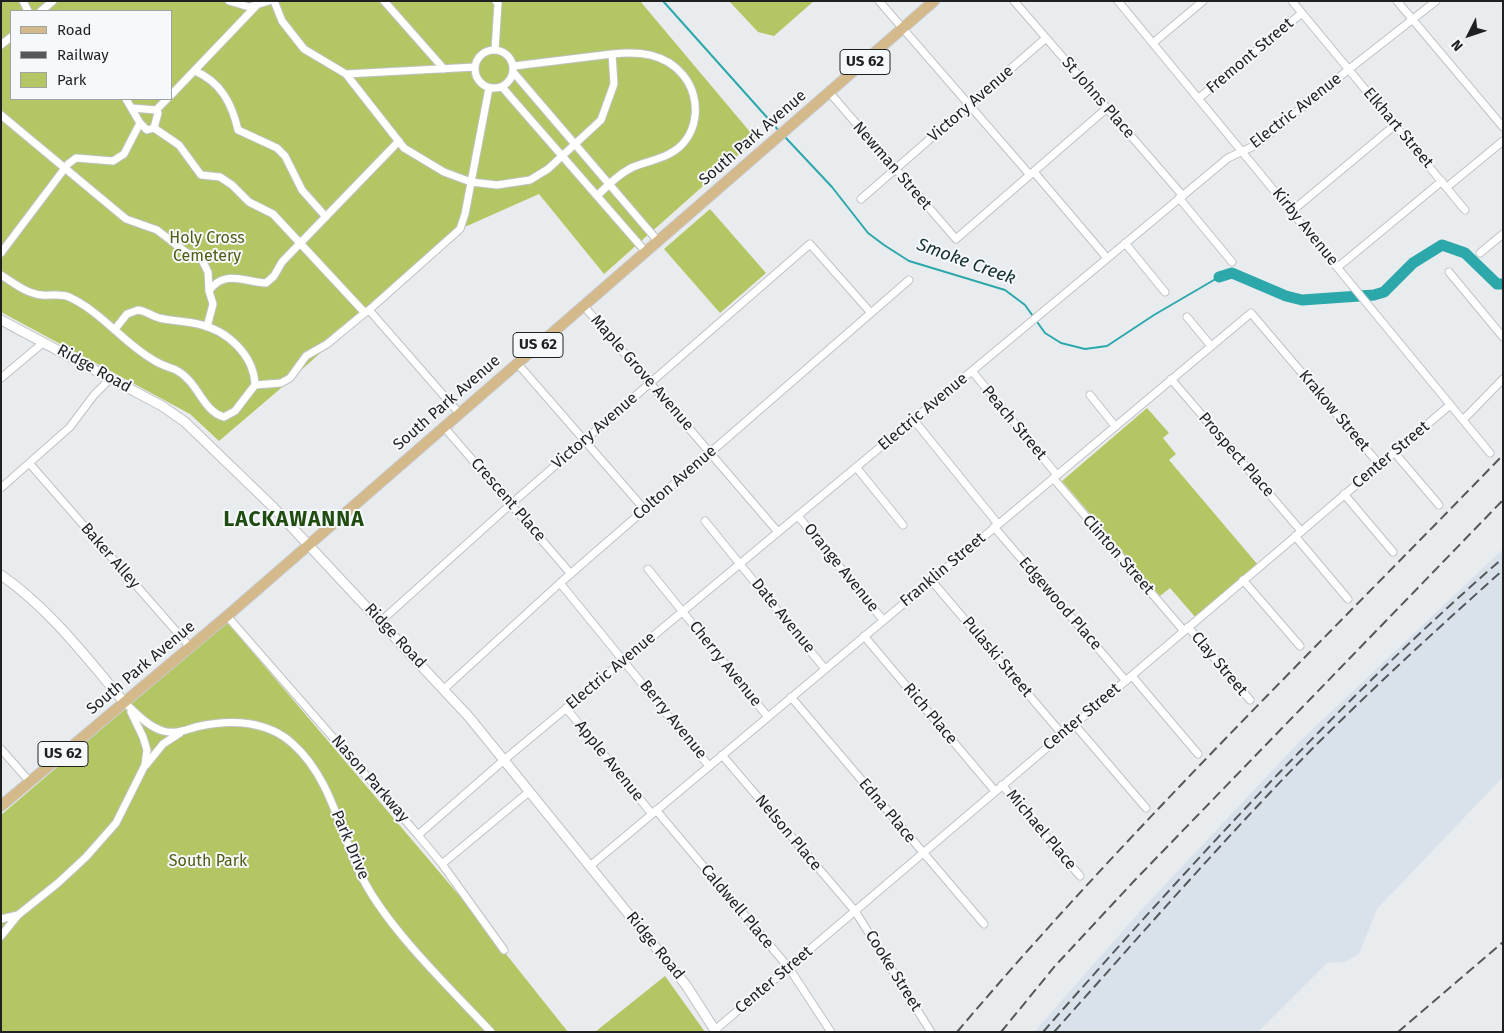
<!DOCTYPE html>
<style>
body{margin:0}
#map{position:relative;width:1504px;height:1033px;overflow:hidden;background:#e9ecef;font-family:"Fira Sans",sans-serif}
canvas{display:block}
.frame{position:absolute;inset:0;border:2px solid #1f2021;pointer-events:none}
.legend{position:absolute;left:10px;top:10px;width:162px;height:90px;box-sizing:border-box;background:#f6f9fc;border:1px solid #a0a2a4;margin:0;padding:6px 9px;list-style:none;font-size:15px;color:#1f2021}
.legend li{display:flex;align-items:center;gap:10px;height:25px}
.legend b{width:25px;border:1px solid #a0a2a4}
.north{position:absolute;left:1444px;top:10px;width:50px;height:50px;-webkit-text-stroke:4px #f6f9fc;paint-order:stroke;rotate:229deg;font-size:14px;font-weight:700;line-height:20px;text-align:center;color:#1f2021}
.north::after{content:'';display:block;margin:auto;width:18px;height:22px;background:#1f2021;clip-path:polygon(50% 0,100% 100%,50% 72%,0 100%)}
</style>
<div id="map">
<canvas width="1504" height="1033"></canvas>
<div class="frame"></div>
<ul class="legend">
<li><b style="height:6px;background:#d4b98a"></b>Road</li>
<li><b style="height:6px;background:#565759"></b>Railway</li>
<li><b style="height:14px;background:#b2c764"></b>Park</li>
</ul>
<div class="north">N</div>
</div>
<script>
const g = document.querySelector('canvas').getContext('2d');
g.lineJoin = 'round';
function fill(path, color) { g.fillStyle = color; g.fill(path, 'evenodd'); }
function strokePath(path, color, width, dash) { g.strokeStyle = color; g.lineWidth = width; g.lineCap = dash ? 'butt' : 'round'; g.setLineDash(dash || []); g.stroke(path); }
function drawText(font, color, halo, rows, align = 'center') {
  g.font = font + ' "Fira Sans",sans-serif'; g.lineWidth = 4; g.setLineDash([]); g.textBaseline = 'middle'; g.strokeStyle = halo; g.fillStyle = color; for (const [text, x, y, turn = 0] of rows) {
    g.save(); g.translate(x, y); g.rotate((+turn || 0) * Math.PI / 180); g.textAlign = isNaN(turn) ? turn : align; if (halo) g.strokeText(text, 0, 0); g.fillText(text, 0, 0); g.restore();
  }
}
fill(new Path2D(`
 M1503,549v228l-126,132 -18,45 -14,8 -18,1 -69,69h-224l108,-123 158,-168z`), '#d9e2eb');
fill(new Path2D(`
 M1,1h639l116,138 -152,135 -65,-80 -81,36 -178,159 -61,52 -29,-27 -189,-102zM11,11h160v88h-160z
 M729,1h85l-40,35 -16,-4z
 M710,209l56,64 -46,40 -56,-64z
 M1147,408l22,25 -6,5 13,16 -7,6 89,105 -62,53 -26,-30 -10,8 -98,-115z
 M227,622l236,278 105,132h-567v-217z
 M665,976l40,56h-110z`), '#b2c764');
strokePath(new Path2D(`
 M663,1l117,131
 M785,137l47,50 36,46 16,12 25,16 96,29 20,15 20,28 16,10 24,6 22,-3 47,-31 65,-38`), '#2ca8ab', 2);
strokePath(new Path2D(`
 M1219,277l13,-4 54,23 16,4 72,-5 10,-3 29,-29 29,-18 23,8 32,31h6`), '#2ca8ab', 11);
const minor = new Path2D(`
 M23,1l5,10
 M229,1l20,6 20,-6
 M274,1l8,20 22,28 42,25 129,-7
 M384,1l60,68
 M879,1l151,174
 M1014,1l169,195
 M1118,1l372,452
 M1292,1l173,209
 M1397,1l106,126
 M41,11l12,-10
 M1153,43l50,-42
 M1,45l10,-8
 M475 69a19 19 0 1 1 38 0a19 19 0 1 1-38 0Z
 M495,50l3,-47 -2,-2
 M195,71c26,11 37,33 43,59l39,18 8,8 17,34 24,27
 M514,73l143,167
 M346,74l58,74 40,24 27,10 26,3 33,-5 18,-11 53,-49 13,-36 -2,-30 -98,12
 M502,87l143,164
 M829,92l127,147 151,-131
 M171,95l86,-90
 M1199,98l103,-85
 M126,99l14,24 7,7 7,-2 4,-15 -2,-3 -24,-2
 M156,110l11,-11
 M1,115l125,104 31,11 30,23 15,7 6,12 1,19 4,13 -6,23
 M154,128l25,17 22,30 19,2 12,8 17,17 24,12 92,99
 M1034,172l73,86
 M1447,187l56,-46
 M597,196c11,-11 22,-22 36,-29 12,-5 25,-7 36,-13 30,-15 34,-55 14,-79 -18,-22 -45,-24 -71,-21
 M1179,198l53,64
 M861,199l185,-161
 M1292,211l103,-86
 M1125,243l40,49
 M1,253l67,-89 8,-6 37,3 11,-7 16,-31
 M1480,253l23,-19
 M1338,267l104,-86
 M1449,272l54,65
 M1,275c13,8 26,19 41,20 9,1 19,-2 27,2 33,15 55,47 86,64 6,4 14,6 21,9 23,12 26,41 48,47l11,-6 20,-26c-1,-30 -28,-55 -57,-61 -13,-3 -26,-3 -39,-6 -7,-2 -13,-7 -21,-8l-11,4 -12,15
 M209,291c15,-22 35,-9 57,-8l8,-7 8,-14 117,-121
 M583,305l195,227
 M1187,317l24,29
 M517,363l128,147
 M972,371l85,104
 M1,378l43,-36
 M1171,379l130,152
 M255,385l26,-2 9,-5 16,-22 21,-12 40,-33
 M1090,395l25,31
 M459,413l-90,-103 91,-81 5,-15 24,-126
 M913,419l85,105
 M1463,420l40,-41
 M444,427l127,147
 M1394,452l45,53
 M30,464l160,183
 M856,467l47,58
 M1053,478l131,153
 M1,488l69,-61 24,-32 17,-17
 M1344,494l49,58
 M798,516l85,104
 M705,521l120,148
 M994,527l132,154
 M1295,536l53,63
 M648,569l120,148
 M931,580l131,154
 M1243,580l57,66
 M560,583l149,183
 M227,616l191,219 24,29 62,86
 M381,621l130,-117 299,-260 61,69
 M1188,627l62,73
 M864,636l131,155
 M1132,676l66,78
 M444,689l116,-106 349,-303
 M791,697l193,227
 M124,702c12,11 23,24 39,29 14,4 24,-2 37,-5 32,-7 68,-5 93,18 40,36 47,92 71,137 27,51 87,108 127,151
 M566,708l86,106
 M1074,724l72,84
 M1,749l29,33
 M722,755l133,156 76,121
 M146,765l17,-21 17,-11
 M1002,785l78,91
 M656,810l133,158 42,64
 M418,835l86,-75 724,-602 28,-13 92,-75 88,-69
 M442,864l88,-73
 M590,866l661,-553 128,151
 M1,919l17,-4
 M1,936l17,-21 40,-32 28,-26 30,-34 29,-58 2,-15 -4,-13 -12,-25
 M715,1030l735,-625`);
const tertiary = new Path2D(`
 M1,575c49,34 85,82 123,127`);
const secondary = new Path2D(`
 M1,320l161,86 23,16 88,85 196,210 217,268 30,47`);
const primary = new Path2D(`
 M1,806l226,-190 707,-615`);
strokePath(minor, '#bfc1c4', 9);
strokePath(tertiary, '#bfc1c4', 11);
strokePath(secondary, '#bfc1c4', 11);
strokePath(primary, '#c9c9ca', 12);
strokePath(minor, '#fff', 7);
strokePath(tertiary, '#fff', 9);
strokePath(secondary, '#fff', 9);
strokePath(primary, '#d4b98a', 10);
strokePath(new Path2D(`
 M957,1032c171,-202 362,-387 546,-577
 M1001,1032l54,-66 80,-86 368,-380
 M1043,1032c145,-165 294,-329 460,-474
 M1054,1032c85,-95 169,-192 258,-283 62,-62 126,-121 191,-179
 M1398,1032l105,-90`), '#565759', 2, [10, 5]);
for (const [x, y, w] of [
 [865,62,50],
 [538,345,50],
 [63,754,50]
]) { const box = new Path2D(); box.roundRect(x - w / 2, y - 12.5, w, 25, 4); g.fillStyle = '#f6f9fc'; g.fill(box); strokePath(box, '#1f2021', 1); }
drawText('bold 15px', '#1f2021', null, [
 ["US 62",865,62],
 ["US 62",538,345],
 ["US 62",63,754]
]);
drawText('16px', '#1f2021', '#f6f9fc', [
 ["Fremont Street",1250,56,-40],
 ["St Johns Place",1098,98,49],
 ["Victory Avenue",971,104,-41],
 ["Electric Avenue",1296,111,-38],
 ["Elkhart Street",1398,128,50],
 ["South Park Avenue",753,138,-41],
 ["Newman Street",892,166,49],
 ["Kirby Avenue",1305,227,51],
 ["Ridge Road",94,369,29],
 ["Maple Grove Avenue",642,373,49],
 ["South Park Avenue",447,403,-41],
 ["Krakow Street",1334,411,50],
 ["Electric Avenue",923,412,-40],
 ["Peach Street",1014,423,50],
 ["Victory Avenue",595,431,-41],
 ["Prospect Place",1236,455,49],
 ["Center Street",1391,455,-40],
 ["Colton Avenue",675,483,-41],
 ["Crescent Place",508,500,49],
 ["Clinton Street",1118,555,49],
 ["Baker Alley",110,556,49],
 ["Orange Avenue",841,568,51],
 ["Franklin Street",943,570,-40],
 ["Edgewood Place",1060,604,49],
 ["Date Avenue",783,616,51],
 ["Ridge Road",395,636,47],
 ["Pulaski Street",997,657,50],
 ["Cherry Avenue",725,664,51],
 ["Clay Street",1219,664,50],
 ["South Park Avenue",141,668,-40],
 ["Electric Avenue",611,671,-40],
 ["Rich Place",930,714,50],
 ["Center Street",1082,717,-40],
 ["Berry Avenue",673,720,51],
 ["Apple Avenue",609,761,51],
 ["Nason Parkway",370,779,49],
 ["Edna Place",887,811,50],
 ["Michael Place",1041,830,50],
 ["Nelson Place",788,833,50],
 ["Park Drive",350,845,67],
 ["Caldwell Place",737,907,50],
 ["Ridge Road",655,946,51],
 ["Cooke Street",893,971,58],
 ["Center Street",774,980,-40]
]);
drawText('16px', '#4f5c13', '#f6f9fc', [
 ["Holy Cross",207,239],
 ["Cemetery",207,257],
 ["South Park",208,862]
]);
drawText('italic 18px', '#163031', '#f6f9fc', [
 ["Smoke Creek",966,262,20]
]);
g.letterSpacing = '1px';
drawText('bold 21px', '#214c11', '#f6f9fc', [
 ["LACKAWANNA",294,520]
]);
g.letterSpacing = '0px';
</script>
